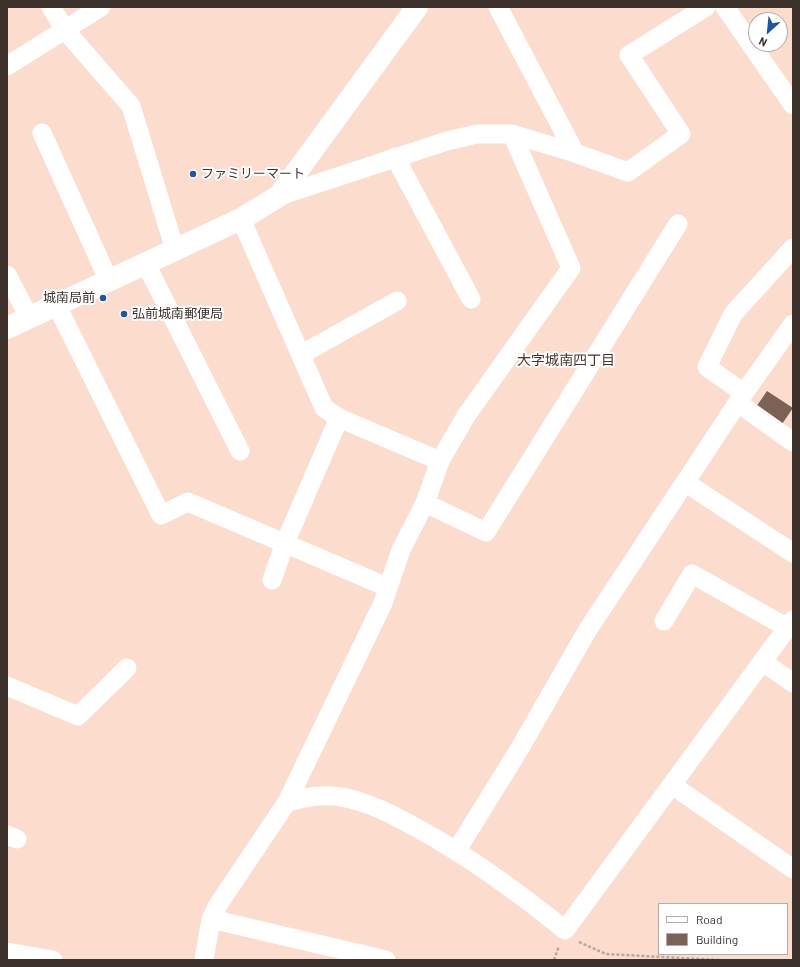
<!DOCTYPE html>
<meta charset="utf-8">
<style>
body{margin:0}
#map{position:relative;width:800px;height:967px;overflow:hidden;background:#fbdccd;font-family:Barlow,sans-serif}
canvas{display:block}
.frame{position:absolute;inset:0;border:8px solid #3d322c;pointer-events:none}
.legend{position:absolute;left:658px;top:903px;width:130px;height:52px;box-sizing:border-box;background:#fff;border:1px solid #b1adab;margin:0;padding:5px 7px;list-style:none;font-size:12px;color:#3d322c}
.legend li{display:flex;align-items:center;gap:8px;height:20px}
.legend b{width:20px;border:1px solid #b1adab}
.north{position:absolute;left:748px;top:12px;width:40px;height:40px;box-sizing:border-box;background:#fff;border:1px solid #b1adab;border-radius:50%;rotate:207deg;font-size:11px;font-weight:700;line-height:16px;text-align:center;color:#3d322c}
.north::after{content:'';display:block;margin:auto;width:14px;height:18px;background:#1a57a8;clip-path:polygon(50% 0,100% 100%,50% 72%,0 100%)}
</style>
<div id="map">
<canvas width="800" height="967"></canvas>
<div class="frame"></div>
<ul class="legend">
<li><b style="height:5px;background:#fff"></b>Road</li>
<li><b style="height:11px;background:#7c6255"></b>Building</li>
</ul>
<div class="north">N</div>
</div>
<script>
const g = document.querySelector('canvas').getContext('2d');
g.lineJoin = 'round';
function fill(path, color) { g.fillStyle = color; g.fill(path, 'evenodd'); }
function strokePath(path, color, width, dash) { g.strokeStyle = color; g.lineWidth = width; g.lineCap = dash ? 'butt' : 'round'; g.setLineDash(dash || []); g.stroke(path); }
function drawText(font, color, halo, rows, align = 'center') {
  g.font = font + ' Barlow,"Noto Sans JP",sans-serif'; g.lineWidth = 4; g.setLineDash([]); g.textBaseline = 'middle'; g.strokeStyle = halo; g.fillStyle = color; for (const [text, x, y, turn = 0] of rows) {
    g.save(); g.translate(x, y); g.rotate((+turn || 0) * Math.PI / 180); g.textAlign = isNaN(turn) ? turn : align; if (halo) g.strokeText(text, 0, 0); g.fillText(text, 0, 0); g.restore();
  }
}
fill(new Path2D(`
 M767,391l26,17 -11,16 -26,-17z`), '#7c6255');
strokePath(new Path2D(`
 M579,942l27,12 113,6
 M554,960l5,-14`), '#bea599', 2.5, [3, 2]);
strokePath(new Path2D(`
 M51,7l14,23 66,76 44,144
 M498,7l77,146 53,19 53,-38 -52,-79 77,-48
 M725,7l68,98
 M7,66l94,-59
 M42,133l67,148
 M512,134l63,19
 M395,157l76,142
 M241,219l83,189 15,10 101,43
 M146,264l94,187
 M7,275l22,42
 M56,304l105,211 27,-13 199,85
 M302,354l95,-53
 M744,393l-37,-26 26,-53 60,-66
 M738,403l55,39
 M686,483l107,70
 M425,503l61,29 192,-308
 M272,580l13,-37 54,-125
 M664,621l28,-47 96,54
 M763,662l30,21
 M7,686l71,30 49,-48
 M672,785l121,84
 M287,802c10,-2 22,-6 33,-6 32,-3 70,17 97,32 53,29 101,64 148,102l228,-310
 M7,835l10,4
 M457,850l63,-102 67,-117 157,-238 49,-69
 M211,919l175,41
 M7,952l46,8
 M204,960l7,-41 7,-14 69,-103 96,-199 18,-53 24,-47 15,-42 26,-45 105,-148 -59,-134h-35l-30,7 -168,55`), '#fff', 19);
strokePath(new Path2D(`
 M7,328l234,-109 38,-23 138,-189`), '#fff', 22);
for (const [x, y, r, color] of [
 [193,174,4,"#1a57a8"],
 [103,298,4,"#1a57a8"],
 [124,314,4,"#1a57a8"]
]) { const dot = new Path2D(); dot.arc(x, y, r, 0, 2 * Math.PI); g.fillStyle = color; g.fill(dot); strokePath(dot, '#fff', 1.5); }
drawText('13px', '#3d322c', '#fff', [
 ["ファミリーマート",201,174],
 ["城南局前",95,298,"right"],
 ["弘前城南郵便局",132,314]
], 'left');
drawText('14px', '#4c3429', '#fff', [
 ["大字城南四丁目",566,360]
]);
</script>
